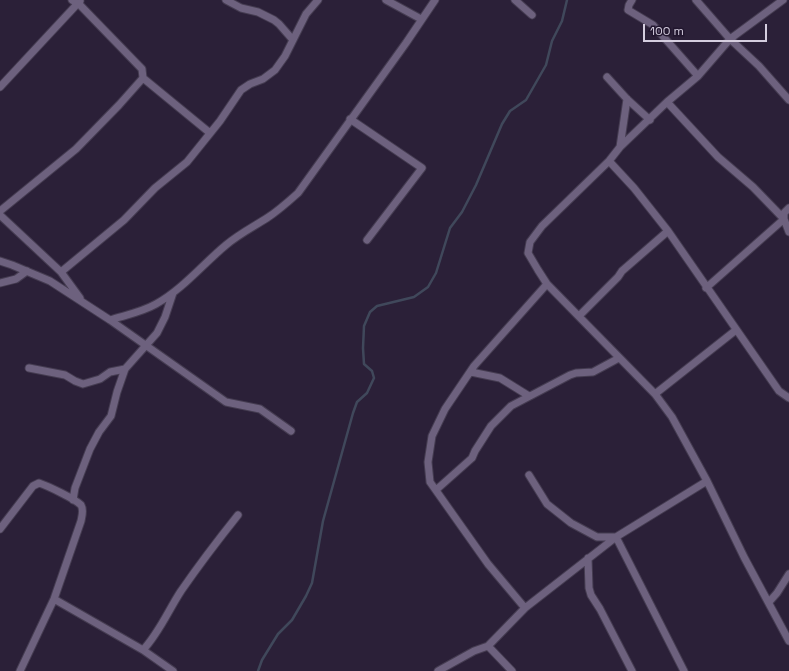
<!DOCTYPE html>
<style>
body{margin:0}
#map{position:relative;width:789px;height:671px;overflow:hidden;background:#2b2038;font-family:"Space Grotesk",sans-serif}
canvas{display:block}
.scale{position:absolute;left:643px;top:24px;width:124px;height:18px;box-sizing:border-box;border:2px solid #d5cedf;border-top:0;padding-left:5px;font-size:12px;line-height:14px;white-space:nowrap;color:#d5cedf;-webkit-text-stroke:3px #21162e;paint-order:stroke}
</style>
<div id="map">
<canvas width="789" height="671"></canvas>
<div class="scale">100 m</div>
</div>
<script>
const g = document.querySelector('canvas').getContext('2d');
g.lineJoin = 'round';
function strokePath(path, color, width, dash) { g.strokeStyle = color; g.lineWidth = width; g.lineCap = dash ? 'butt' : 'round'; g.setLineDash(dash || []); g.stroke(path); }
strokePath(new Path2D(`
 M258,671l4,-11 16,-26 14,-14 14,-24 6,-13 11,-62 30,-108 4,-11 10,-9 7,-15 -2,-7 -8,-7 -1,-16 1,-22 6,-14 7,-6 37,-9 14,-10 8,-14 14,-45 12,-16 14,-27 26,-61 8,-13 16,-11 20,-35 6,-24 10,-20 5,-21`), '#40485b', 2.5);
const minor = new Path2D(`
 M226,0l15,8 17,4 16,8 5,4 14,16
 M386,0l35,19
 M515,0l17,15
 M632,0l-3,5 -1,5 25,15 45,51
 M696,0l34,39 29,27 30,34
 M783,0l-53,39 -32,37 -31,26 -47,45 -11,14 -67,65 -12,16 -2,11 10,17 9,14 108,110 17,23 35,64 37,76 45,84
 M607,77l20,22 23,21
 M143,78l67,55
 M0,87l80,-86
 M667,102l51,55 35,30 31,32 -78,69
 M350,119l72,49 -55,72
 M620,147l7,-48
 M609,161l25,27 34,43 111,160 10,7
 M789,208l-5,5v6l5,13
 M0,211l76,-62 43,-44 24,-27 -1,-9 -64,-66 -6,-3
 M0,215l61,57 19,26
 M0,261l12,4 38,16 60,39 116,82 34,7 31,22
 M61,272l63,-52 31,-32 32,-26 33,-41 21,-31 9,-6 13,-5 12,-9 10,-14 21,-42 12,-14
 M0,283l16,-4 11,-8
 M579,316l39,-39 4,-6 46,-40
 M110,320c16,-5 32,-8 46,-16 27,-15 47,-40 70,-59 13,-11 27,-18 41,-27 11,-7 21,-16 31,-25l108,-150 29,-43
 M29,368l36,7 10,6 8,3 17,-5 10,-7 15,-3
 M471,372l29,6 29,18
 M655,394l81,-64
 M529,475l18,29 24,19 26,14h19l68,134
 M436,490l36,-32 3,-7 16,-25 20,-20 59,-31 6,-2 17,-1 26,-14
 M73,500l2,-12 15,-39 9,-17 12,-16 6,-24 8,-23 32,-36 8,-16 8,-24
 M0,529l33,-43 6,-3c9,3 36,16 42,22 3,5 1,11 0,16l-27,78 -34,72
 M588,558l1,30 2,7 9,14 32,62
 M54,599l89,51c16,-17 25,-39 38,-59 18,-26 37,-51 57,-76
 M769,602l8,-9 12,-19
 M525,608l-37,-44 -58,-82 -2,-20 4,-26 13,-27 29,-43 73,-82
 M488,646l24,25
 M143,650l30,21
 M438,671l36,-20 14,-5 37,-38 91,-71 91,-56`);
strokePath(minor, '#453c51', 9);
strokePath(minor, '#6d617e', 7);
</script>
